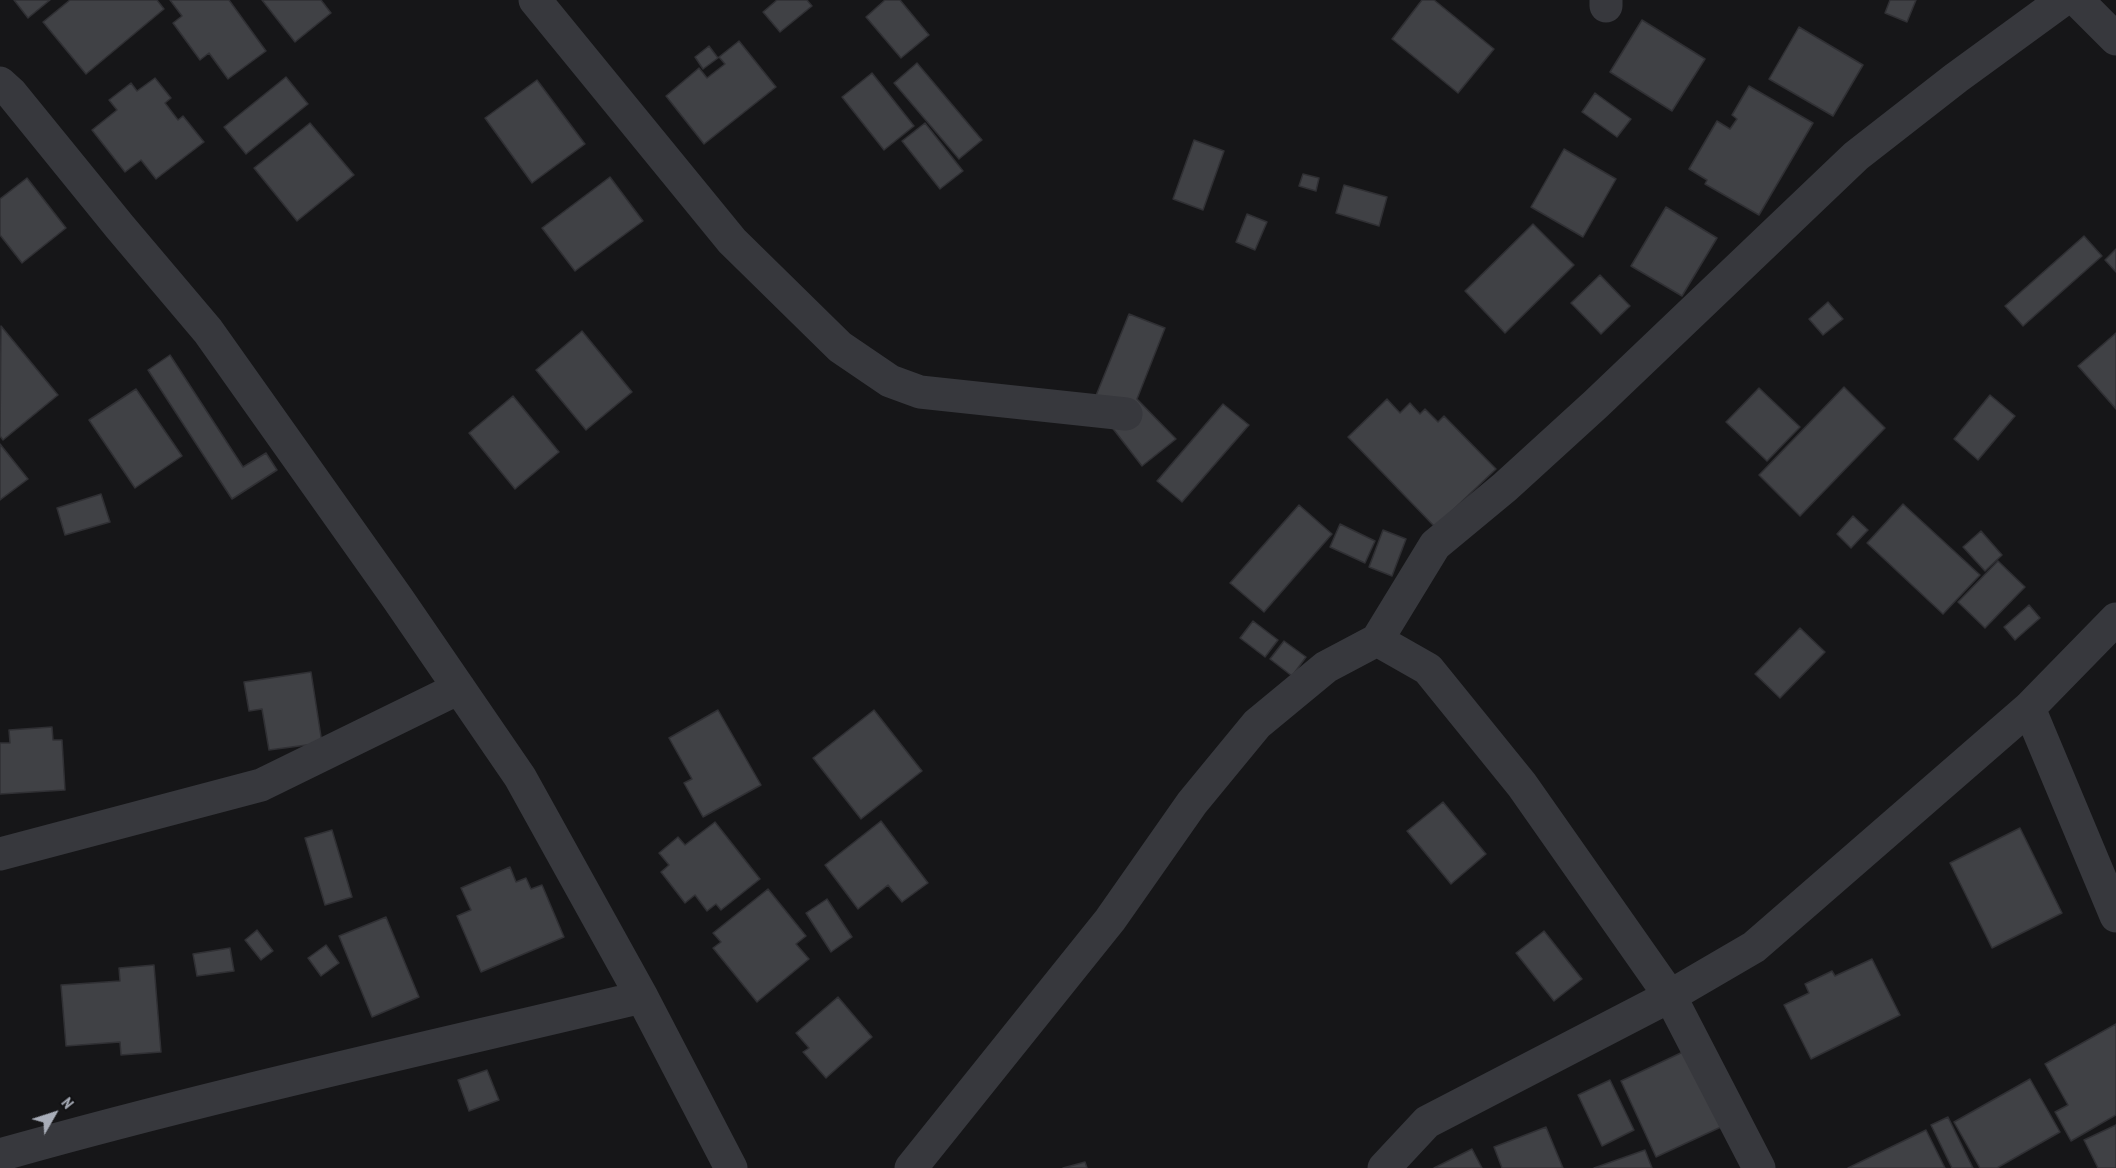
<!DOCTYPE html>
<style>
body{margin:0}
#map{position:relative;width:2116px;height:1168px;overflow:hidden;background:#161618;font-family:"PT Sans Narrow",sans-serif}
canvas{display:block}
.north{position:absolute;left:24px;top:1084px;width:60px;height:60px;-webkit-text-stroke:4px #111113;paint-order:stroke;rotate:51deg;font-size:16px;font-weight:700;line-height:24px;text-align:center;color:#a8adb8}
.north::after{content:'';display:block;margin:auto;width:21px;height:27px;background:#a8adb8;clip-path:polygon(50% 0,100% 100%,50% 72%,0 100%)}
</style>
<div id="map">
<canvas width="2116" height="1168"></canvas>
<div class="north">N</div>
</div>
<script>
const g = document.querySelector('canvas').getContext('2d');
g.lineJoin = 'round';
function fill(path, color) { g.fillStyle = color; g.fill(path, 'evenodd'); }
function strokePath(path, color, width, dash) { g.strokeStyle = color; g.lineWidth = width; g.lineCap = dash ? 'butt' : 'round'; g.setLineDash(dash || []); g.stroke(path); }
const building = new Path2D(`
 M14,0h36l-22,18z
 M70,0h87l7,9 -78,65 -43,-52z
 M170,0h59l37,51 -38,28 -19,-26 -9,7 -27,-37 9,-7z
 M262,0h59l10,13 -36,29z
 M777,0h30l5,6 -32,26 -17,-20z
 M885,0h15l29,35 -28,23 -35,-41z
 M1422,0h12l60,49 -36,44 -66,-54z
 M1890,0h26l-9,22 -22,-9z
 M1642,20l63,39 -33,52 -62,-39z
 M1799,27l64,38 -30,51 -64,-37z
 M739,41l37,46 -72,57 -38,-48 33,-28 8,10 18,-14 -6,-7z
 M709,46l9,12 -15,11 -8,-12z
 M917,63l65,77 -23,19 -65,-76z
 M872,73l42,53 -30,24 -42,-53z
 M286,77l22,27 -62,50 -22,-27z
 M155,78l16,20 -6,5 13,17 5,-4 21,26 -48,37 -15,-19 -16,12 -33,-42 25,-20 -8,-10 22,-17 6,8z
 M537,80l48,64 -53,39 -47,-65z
 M1749,86l64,37 -54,92 -54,-31 2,-4 -18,-11 28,-48 13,8 7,-10 -5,-4z
 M1595,93l36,26 -14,18 -35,-25z
 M310,123l44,52 -57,46 -43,-53z
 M925,123l38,48 -23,18 -38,-48z
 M1194,140l30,11 -21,59 -30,-11z
 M1564,149l52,30 -33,58 -52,-30z
 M1303,174l16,4 -3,13 -17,-5z
 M610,177l33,44 -68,50 -33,-43z
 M27,178l39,50 -44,35 -22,-28v-36z
 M1344,185l43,12 -8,29 -43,-13z
 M1666,207l51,31 -35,58 -51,-30z
 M1247,214l20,8 -12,28 -19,-8z
 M1533,224l41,41 -69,68 -40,-42z
 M2084,236l18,20 -79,70 -18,-20z
 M2116,249v23l-11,-12z
 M1600,275l30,31 -29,28 -30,-31z
 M1828,302l15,17 -20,16 -14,-16z
 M1129,314l36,14 -28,71 39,40 -34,27 -49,-63z
 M1,326l57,69 -55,45 -3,-4z
 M582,331l50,61 -46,38 -50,-60z
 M2116,333v76l-38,-43z
 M170,355l73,112 23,-14 11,17 -45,29 -84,-129z
 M1844,387l41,41 -85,88 -41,-41z
 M1759,388l41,39 -33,34 -41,-39z
 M136,389l46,67 -47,32 -46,-68z
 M1990,395l25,21 -37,44 -24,-21z
 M513,396l46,56 -44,37 -46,-56z
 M1387,399l13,14 10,-10 10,11 5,-5 13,13 6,-6 52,53 -61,58 -87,-90z
 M1223,404l26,21 -67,77 -25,-21z
 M0,444l28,35 -28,21z
 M101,494l9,28 -45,13 -8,-27z
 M1903,504l77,71 -37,39 -76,-71z
 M1299,505l33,29 -68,78 -34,-29z
 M1853,516l15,14 -17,18 -14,-14z
 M1340,524l35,17 -10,22 -35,-16z
 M1383,530l23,9 -14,37 -23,-9z
 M1981,531l21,24 -17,16 -22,-24z
 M1998,561l27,26 -40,41 -27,-26z
 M2029,605l11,13 -25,22 -11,-13z
 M1253,621l25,19 -13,17 -25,-19z
 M1800,628l25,24 -45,46 -25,-24z
 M1284,641l22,16 -14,19 -22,-17z
 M311,672l11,71 -53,7 -7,-41 -13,2 -5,-29z
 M718,710l43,75 -58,32 -19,-34 8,-4 -23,-41z
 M874,710l48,61 -61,48 -48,-61z
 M52,727l1,13h9l3,50 -65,4v-51h10l-1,-13z
 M1443,802l43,52 -35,30 -44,-53z
 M881,821l47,62 -26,19 -14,-17 -30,24 -33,-44z
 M715,822l45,57 -39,31 -5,-6 -9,7 -12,-16 -10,8 -24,-31 8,-7 -10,-12 19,-16 7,8z
 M2020,828l42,85 -70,35 -42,-85z
 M332,830l20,67 -27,8 -20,-67z
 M510,867l6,15 10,-4 5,11 11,-4 22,52 -83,35 -24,-56 14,-6 -10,-22z
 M768,889l38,47 -10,8 13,15 -52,43 -44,-54 8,-6 -8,-9z
 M827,899l25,38 -21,15 -25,-39z
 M386,917l33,80 -47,20 -33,-81z
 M257,930l16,21 -12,9 -16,-20z
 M1544,931l38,48 -28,22 -38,-48z
 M326,945l13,18 -18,13 -13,-18z
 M230,948l4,23 -37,5 -4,-22z
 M1872,959l28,56 -89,44 -27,-54 25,-12 -4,-9 27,-13 3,5z
 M154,965l7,87 -40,3 -1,-13 -54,4 -5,-61 59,-4 -1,-13z
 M838,997l34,40 -46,41 -23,-26 6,-4 -13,-15z
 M2116,1024v91l-45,26 -16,-29 13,-7 -23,-41z
 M1685,1051l36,76 -65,30 -35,-76z
 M487,1070l12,30 -30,11 -11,-31z
 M2030,1079l30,53 -63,36h-17l-26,-46z
 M1610,1080l24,50 -32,16 -24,-51z
 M1948,1117l25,51h-21l-21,-43z
 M2116,1125v43h-18l-14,-28z
 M1546,1127l17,41h-61l-8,-21z
 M1926,1130l19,38h-97z
 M1472,1149l10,19h-48z
 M1645,1150l7,18h-58z
 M1085,1162l2,6h-24z`);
fill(building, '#404145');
strokePath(building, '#303034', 1.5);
strokePath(new Path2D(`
 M535,0l197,241 108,106 50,34 30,11 206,22
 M2077,0l39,39
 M1606,6v-6
 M0,83l11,10 109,134 88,104 190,268 122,178 122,220 89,171
 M1377,640l58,-95 70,-58 91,-83 260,-248 100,-78 107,-78
 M2029,708l87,208
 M0,854l261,-69 198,-97
 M0,1155c212,-60 428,-107 642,-158
 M911,1168l199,-248 82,-117 65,-79 69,-57 51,-27 51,29 94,116 148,211 89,172
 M1384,1168l43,-46 243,-126 84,-49 275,-239 87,-89`), '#37383d', 33);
</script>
